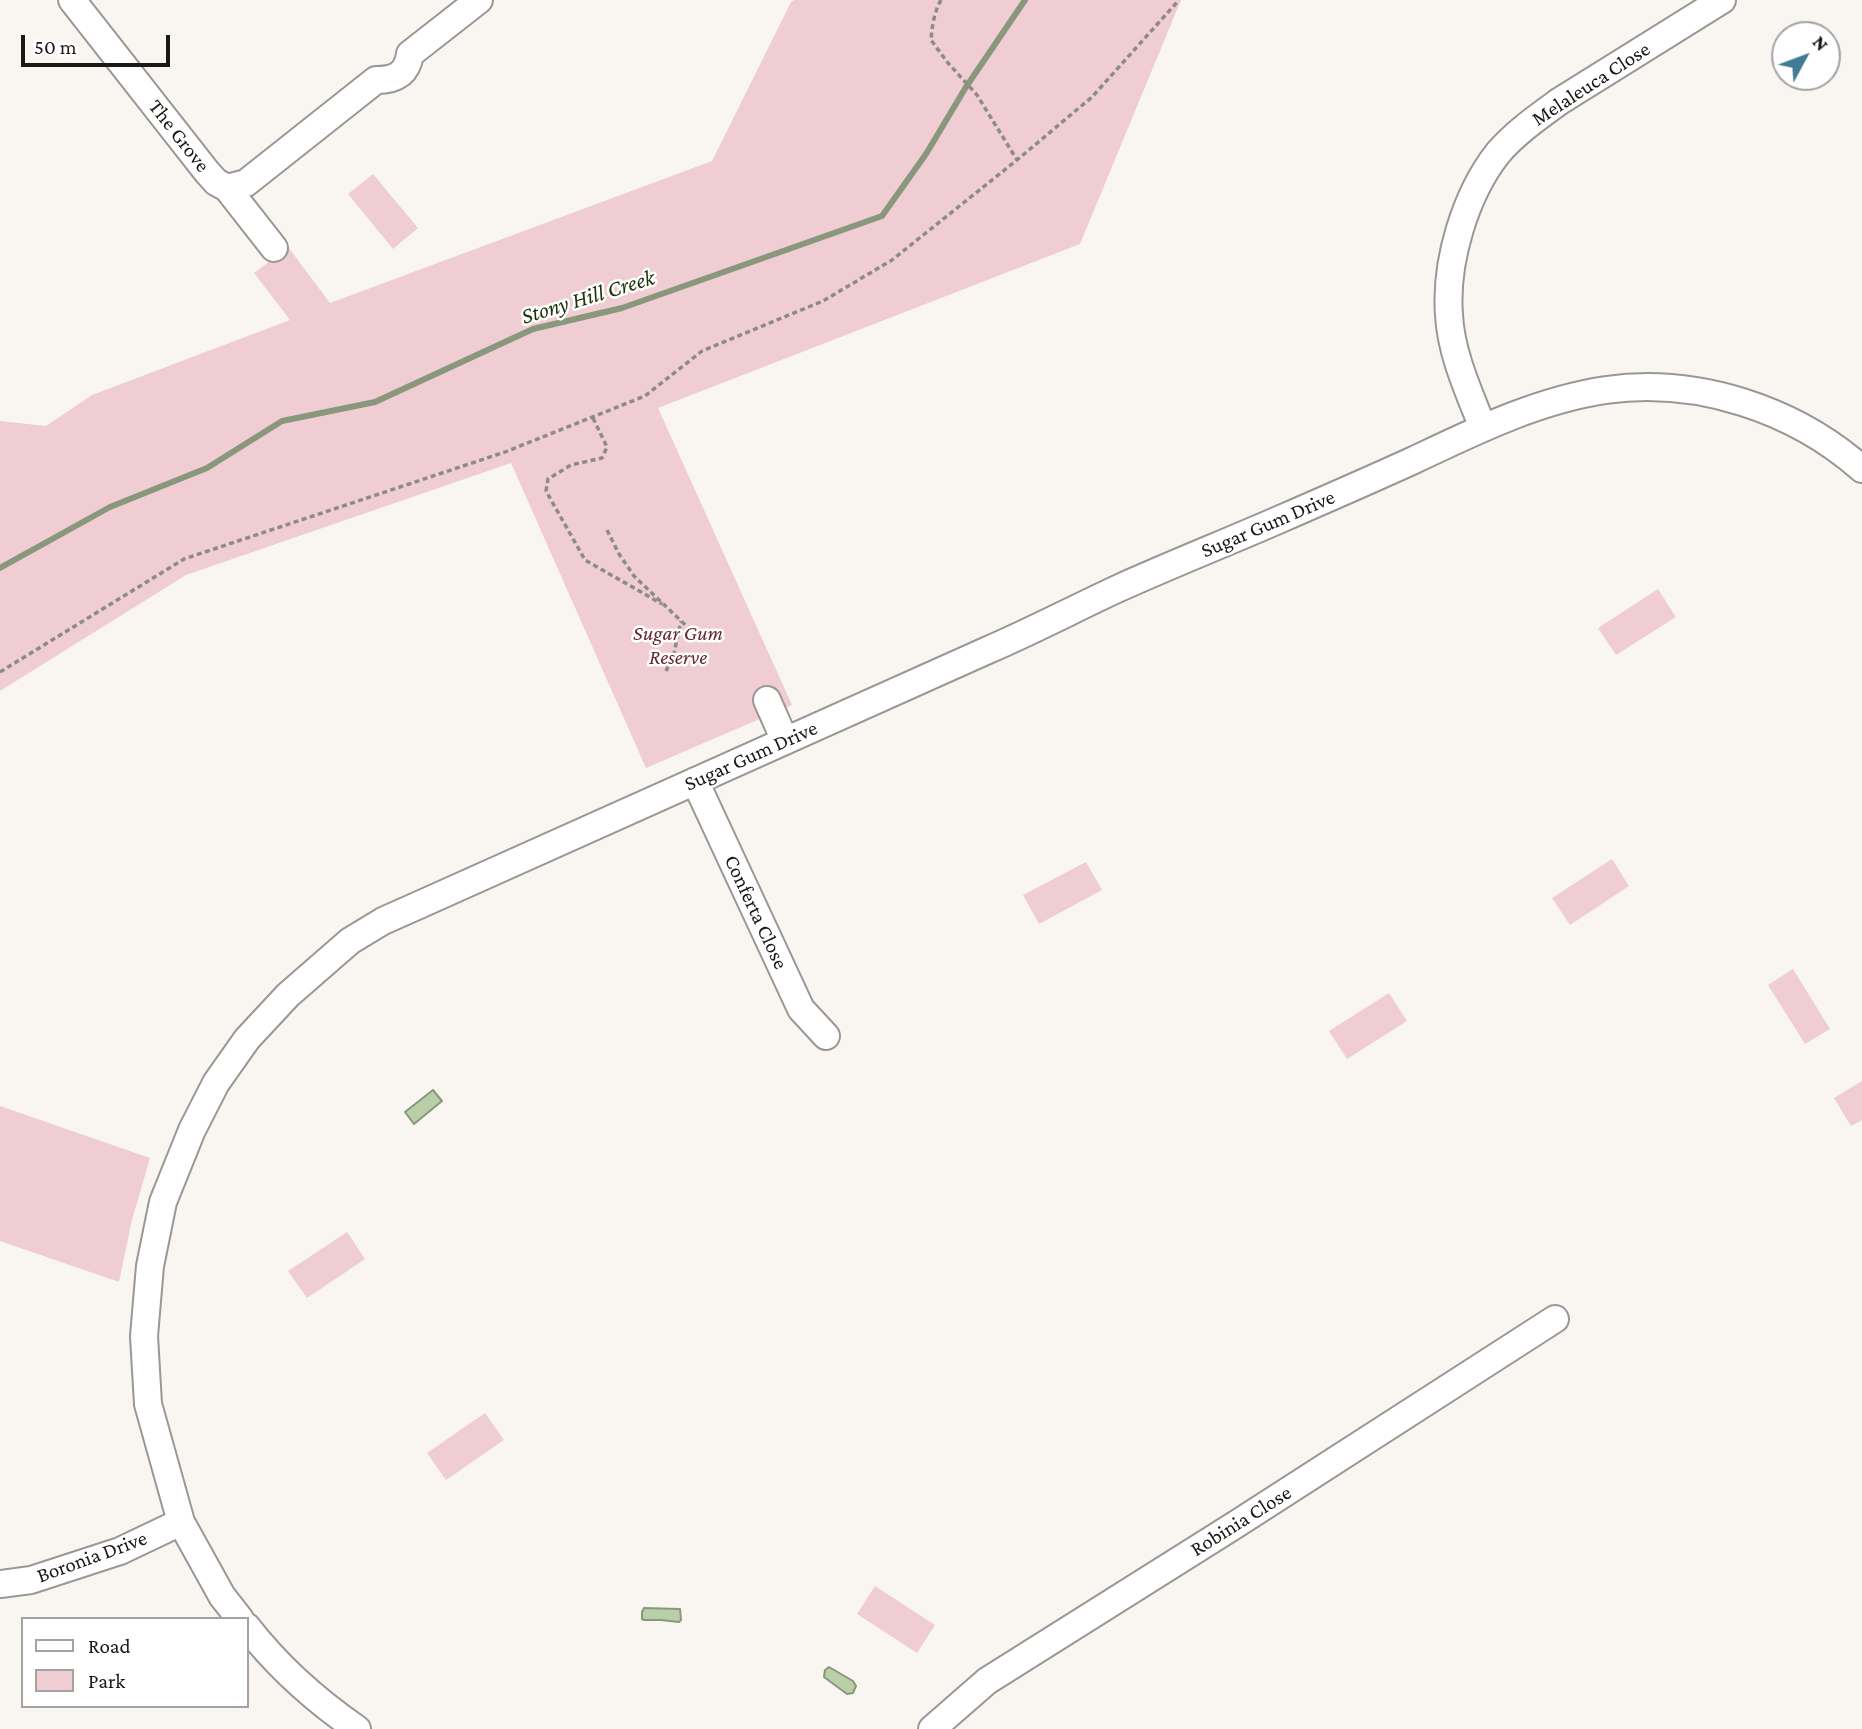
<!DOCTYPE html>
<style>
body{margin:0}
#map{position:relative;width:1862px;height:1729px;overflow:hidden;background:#f9f6f2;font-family:"Crimson Pro",serif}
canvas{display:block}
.legend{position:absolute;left:21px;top:1617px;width:228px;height:91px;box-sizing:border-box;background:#fff;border:2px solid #a3a3a3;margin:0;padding:9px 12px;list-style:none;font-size:21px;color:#1a1918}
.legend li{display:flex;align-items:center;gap:14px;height:35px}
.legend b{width:35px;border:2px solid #a3a3a3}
.north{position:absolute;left:1771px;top:21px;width:70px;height:70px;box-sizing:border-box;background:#fff;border:2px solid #a3a3a3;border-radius:50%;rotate:49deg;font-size:19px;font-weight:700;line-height:28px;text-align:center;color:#1a1918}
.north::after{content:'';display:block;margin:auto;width:24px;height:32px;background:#407c93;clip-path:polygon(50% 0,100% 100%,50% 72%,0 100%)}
.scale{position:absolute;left:21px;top:35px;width:149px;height:32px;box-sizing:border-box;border:4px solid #1a1918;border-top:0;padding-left:9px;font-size:21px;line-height:24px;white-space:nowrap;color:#1a1918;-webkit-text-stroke:5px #fff;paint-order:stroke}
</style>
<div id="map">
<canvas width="1862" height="1729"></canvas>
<ul class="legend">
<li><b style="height:9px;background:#fff"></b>Road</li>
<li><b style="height:19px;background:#f0cdd2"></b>Park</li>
</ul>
<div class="north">N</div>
<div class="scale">50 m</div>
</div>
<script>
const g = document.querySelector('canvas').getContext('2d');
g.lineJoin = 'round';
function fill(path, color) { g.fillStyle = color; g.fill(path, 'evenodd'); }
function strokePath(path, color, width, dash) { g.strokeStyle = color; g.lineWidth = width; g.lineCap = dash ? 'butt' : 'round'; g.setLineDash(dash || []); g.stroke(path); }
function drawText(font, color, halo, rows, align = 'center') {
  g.font = font + ' "Crimson Pro",serif'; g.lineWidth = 5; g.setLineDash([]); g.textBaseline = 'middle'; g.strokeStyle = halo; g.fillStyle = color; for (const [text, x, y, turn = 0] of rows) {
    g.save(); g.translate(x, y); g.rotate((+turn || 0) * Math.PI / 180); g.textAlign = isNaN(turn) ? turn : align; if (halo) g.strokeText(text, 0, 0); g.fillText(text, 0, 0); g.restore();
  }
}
fill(new Path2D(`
 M794,0h387l-101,244 -422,164 134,297 -146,63 -135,-305 -325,112 -186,116v-270l46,5 46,-31 198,-75 -36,-47 34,-26 42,56 382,-142 79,-159z
 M373,174l45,54 -25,21 -45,-55z
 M1658,589l18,28 -60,38 -18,-27z
 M1612,859l17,27 -59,39 -18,-27z
 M1086,862l16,28 -63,34 -16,-29z
 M1793,969l37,60 -25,15 -37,-59z
 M1389,993l18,28 -60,38 -18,-28z
 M1862,1081v39l-11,6 -17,-28z
 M0,1106l150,52 -18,62 -13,62 -119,-41z
 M347,1232l18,27 -58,39 -19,-27z
 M485,1413l19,27 -58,40 -19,-27z
 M875,1586l60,39 -18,28 -60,-39z`), '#f0cdd2');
const water = new Path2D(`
 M433,1090l9,11 -28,23 -9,-12z
 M644,1608l36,1 1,11 -2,2 -18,-2h-17l-2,-1v-7z
 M829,1667l24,14 3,5 -3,7 -6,1 -23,-17 1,-7z`);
fill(water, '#b8cfa8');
strokePath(water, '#89987d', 2);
strokePath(new Path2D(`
 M0,568l110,-61 97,-39 75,-47 93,-19 158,-73 89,-21 260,-92 44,-62 40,-67 59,-87`), '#89987d', 6);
const minor = new Path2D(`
 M72,0l135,172 9,10 11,6 19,-5 130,-103c20,0 31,-6 34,-26l69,-54
 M227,188l47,60
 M1483,428c-14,-36 -32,-74 -34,-113 -4,-53 16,-120 49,-162 17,-20 40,-36 62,-52l162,-101
 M767,700l18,41
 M695,781l106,228 25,27
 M0,1584l31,-4 89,-29 61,-29
 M240,1619l-18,-23 -41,-74 -33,-118 -4,-68 6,-70 13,-64 29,-72 24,-47 31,-44 41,-44 62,-54 33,-20 36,-16c190,-85 380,-169 569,-255 44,-19 86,-41 129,-61 53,-24 106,-45 159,-68 46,-20 92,-40 138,-61 61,-29 124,-60 192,-70 91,-13 188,19 256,79
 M247,1627c31,40 68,73 110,102
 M932,1729l55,-48 248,-156 320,-206`);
strokePath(minor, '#9a9794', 30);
strokePath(new Path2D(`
 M941,0c-7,12 -9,27 -10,40l17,23 29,32 40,65
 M593,418l14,29 -5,11 -31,7 -23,14 -2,12 39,69 77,44
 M607,530l12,24 15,22 66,63
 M666,671l8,-18 7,-32
 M0,672l184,-113 321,-107 140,-56 57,-45 121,-50 69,-41 125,-100 75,-63 87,-97`), '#8d8b88', 3.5, [5, 3.5]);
strokePath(minor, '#fff', 26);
drawText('21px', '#1a1918', '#fff', [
 ["Melaleuca Close",1591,84,-33],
 ["The Grove",179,136,52],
 ["Sugar Gum Drive",1268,524,-23],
 ["Sugar Gum Drive",751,756,-24],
 ["Conferta Close",756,912,65],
 ["Robinia Close",1241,1521,-32],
 ["Boronia Drive",92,1557,-20]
]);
drawText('italic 21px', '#652836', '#fff', [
 ["Sugar Gum",678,634],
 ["Reserve",678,658]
]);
drawText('italic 23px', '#1d3207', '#fff', [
 ["Stony Hill Creek",588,297,-17]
]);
</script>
